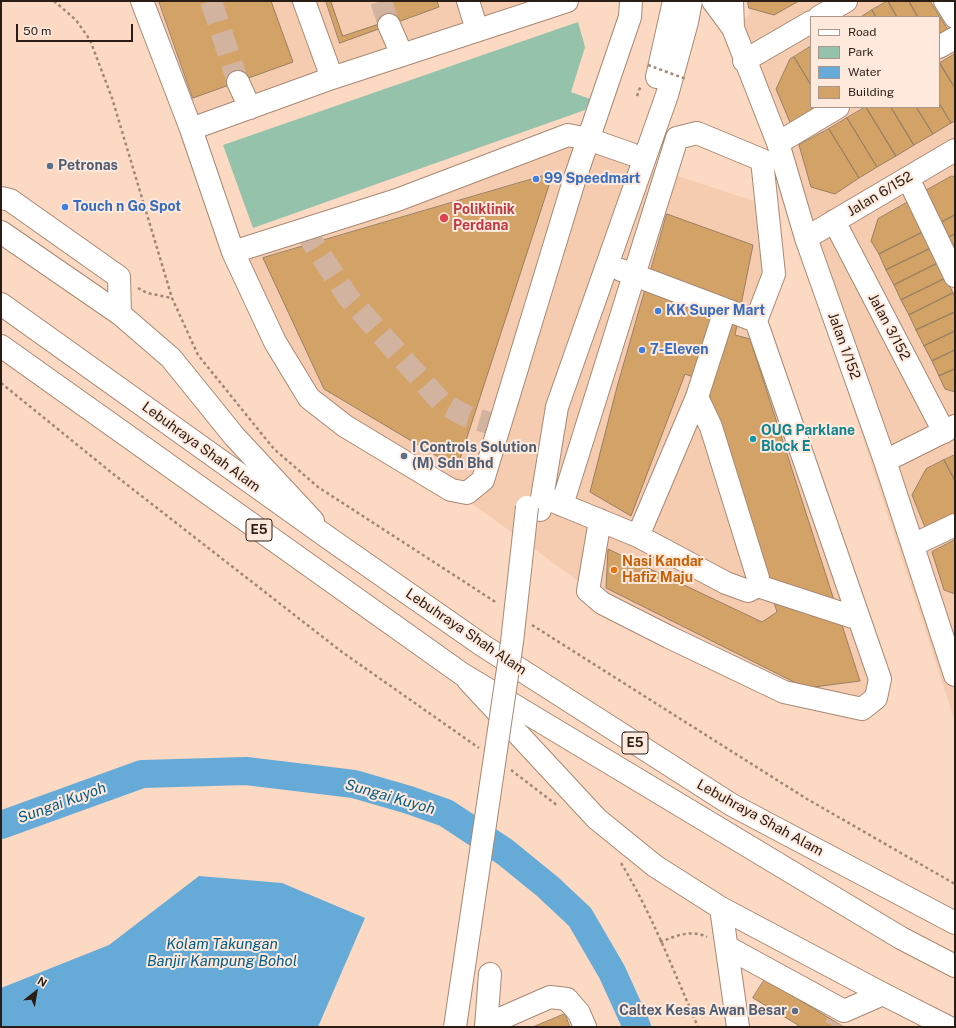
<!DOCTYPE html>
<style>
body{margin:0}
#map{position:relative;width:956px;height:1028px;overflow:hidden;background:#fcd9c2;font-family:"Public Sans",sans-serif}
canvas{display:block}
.frame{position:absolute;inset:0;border:2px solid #2a1d15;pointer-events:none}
.legend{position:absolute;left:810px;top:16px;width:130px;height:92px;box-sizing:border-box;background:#ffe9dc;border:1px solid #aa978c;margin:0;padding:5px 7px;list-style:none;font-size:12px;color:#2a1d15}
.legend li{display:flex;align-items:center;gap:8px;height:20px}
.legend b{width:20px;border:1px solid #aa978c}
.north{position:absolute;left:16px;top:972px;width:40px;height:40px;-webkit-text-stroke:3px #ffe9dc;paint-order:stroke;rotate:31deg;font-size:11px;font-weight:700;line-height:16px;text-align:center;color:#2a1d15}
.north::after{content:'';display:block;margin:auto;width:14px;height:18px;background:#2a1d15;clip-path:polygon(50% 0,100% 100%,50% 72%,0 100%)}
.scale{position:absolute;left:16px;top:24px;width:117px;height:18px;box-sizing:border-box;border:2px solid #2a1d15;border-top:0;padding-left:5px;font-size:12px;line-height:14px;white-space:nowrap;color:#2a1d15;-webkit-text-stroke:3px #ffe9dc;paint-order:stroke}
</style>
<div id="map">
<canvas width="956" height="1028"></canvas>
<div class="frame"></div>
<ul class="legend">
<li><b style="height:5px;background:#fff"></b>Road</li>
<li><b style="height:11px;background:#94c2aa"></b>Park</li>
<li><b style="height:11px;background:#66abd8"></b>Water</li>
<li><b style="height:11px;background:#d3a266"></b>Building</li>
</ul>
<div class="north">N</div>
<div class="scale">50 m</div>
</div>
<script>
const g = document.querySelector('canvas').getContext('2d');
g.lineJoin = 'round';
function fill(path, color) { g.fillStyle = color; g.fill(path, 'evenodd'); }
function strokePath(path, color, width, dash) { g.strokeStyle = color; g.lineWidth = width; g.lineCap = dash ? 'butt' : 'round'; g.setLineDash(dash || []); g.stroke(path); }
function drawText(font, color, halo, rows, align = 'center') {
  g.font = font + ' "Public Sans",sans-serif'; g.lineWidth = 4; g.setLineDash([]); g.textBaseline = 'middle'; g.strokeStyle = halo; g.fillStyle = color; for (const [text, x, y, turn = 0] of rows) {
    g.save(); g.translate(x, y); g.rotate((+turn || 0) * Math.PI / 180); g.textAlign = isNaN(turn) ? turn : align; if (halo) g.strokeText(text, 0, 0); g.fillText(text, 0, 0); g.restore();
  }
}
fill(new Path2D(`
 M146,1h410l-363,124z
 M746,1h209v721l-187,-576 -44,-106 26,-26zM811,17h128v90h-128z
 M567,139l196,65 7,71 -18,48 124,357 -15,25 -77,-16 -180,-89 -153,-112 -138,-93 -75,-141z`), '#f6ccb1');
fill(new Path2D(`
 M578,22l7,25 -14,45 19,7 -5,11 -332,118 -30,-83z`), '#94c2aa');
fill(new Path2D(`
 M199,876l83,7 83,35 -47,109h-317v-39l108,-43z`), '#66abd8');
strokePath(new Path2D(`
 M1,825l141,-51 104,-3 108,13 55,16 37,13 59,39 43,35 32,30 32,55 25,55`), '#66abd8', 28);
const building = new Path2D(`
 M159,1h112l22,61 -100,36z
 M326,1h111l2,6 -99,36z
 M331,1h50l7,20 -45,15z
 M748,1h51l-25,14 -25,-7z
 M888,1h21l9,16h-21z
 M888,1l9,16h-21l-4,-7z
 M909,1h21l20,32 -11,7v-23h-21z
 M872,10l4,7h-15z
 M810,47l1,3v35l-17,-28z
 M955,54v34l-15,-25z
 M794,57l17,28v22h13l-32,20 -16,-38 14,-30z
 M939,63l16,25v33l-4,2 -12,-20z
 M939,103l12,20 -18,11 -17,-27h23z
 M866,107h25l23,38 -18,11z
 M866,107l30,49 -19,11 -30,-49z
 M891,107h25l17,27 -19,11z
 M847,118l30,49 -18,11 -30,-49z
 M829,129l30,49 -24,16 -24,-7 -12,-42z
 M553,173l-96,295 -133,-79 -61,-131z
 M952,176l3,1v38l-19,10 -16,-31z
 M908,202l15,30 -44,22 -8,-13 7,-22z
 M667,214l86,31 -18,90 15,4 110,342 -54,7 -200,-100 2,-39 154,73 15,-10 -72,-231 -20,-7 -54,142 -41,-24 27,-105z
 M955,215v19l-12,6 -7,-15z
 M923,232l8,16 -45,22 -7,-16z
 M955,234v19l-12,-13z
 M931,248l7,15 -44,22 -8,-15z
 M938,263l8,15 -45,22 -7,-15z
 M946,278l7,15 -44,22 -8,-15z
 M953,293l2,4v15l-39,18 -7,-15z
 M955,312v19l-31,15 -8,-16z
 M955,331v19l-23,11 -8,-15z
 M955,350v19l-16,7 -7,-15z
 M955,369v23l-10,-3 -6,-13z
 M955,455v26l-11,-21z
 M944,460l11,21v37l-28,14 -15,-37 14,-26z
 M955,540v54l-11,-4 -12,-38z
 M765,979l79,48h-47l1,-2 -45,-27z
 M565,1014l5,13h-37z`);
fill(building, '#d3a266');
strokePath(building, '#988064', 1);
strokePath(new Path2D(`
 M211,1l27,81
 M381,1l8,24
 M304,229l44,68 94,106 26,14 32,9
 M835,1027l2,-4`), '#d2b39f', 22, [22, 11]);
const minor = new Path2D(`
 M142,1l49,128 42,123 42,90 34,56 36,28 106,64 16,3 16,-13 91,-299 56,-164 1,-16
 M304,1l28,77
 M468,1l9,29
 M713,1l20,27
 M732,1l1,27 45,115 28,95 79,223 70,214
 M945,1l10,16
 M819,17l27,-16
 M389,25l13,30
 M939,47l16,-9
 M744,61l67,-39
 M657,77l17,-76
 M238,82l12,26
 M191,129l141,-51 235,-77
 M778,143l60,-36
 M908,178l47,98
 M1,198l9,2 109,77 1,37
 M834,221l110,211
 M1,232l119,82 51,44 63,78 79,85
 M806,238l149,-88
 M233,252l164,-52 171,-65 20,4 43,15
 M621,270l135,51
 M697,397l14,30 47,151v8l-10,5 -22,-8 -88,-47 59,-139 28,-87
 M885,461l70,-35
 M548,499l90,37
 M562,505l115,-367 20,-5 65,27 12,114 -18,47 124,358 -4,19 -14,11 -78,-17 -115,-55 -67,-34 -14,-12 12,-71
 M540,510l17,-103 110,-312 20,-73 4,-21
 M913,545l42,-20
 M758,586l101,33
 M468,680l129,139 58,47 66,42 162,86 65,33
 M721,908l17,119
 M727,947l117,64 39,-17
 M486,1025l64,-28 17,2 12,14 6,14
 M486,1027l4,-53`);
const highway = new Path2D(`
 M1,304l329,235 152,106 250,160 223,118
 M1,346l461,328 439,264 54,28`);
strokePath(minor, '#a88873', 24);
strokePath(highway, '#a88873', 24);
strokePath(new Path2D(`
 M54,1l22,19 14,20 22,58 60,200 26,57 76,94 44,38 179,116
 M637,96l4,-11
 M138,288l9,5 25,5
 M1,383l111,90 230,179 137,96
 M532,625l275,174 148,85
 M511,770l47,36
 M621,863c31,51 53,109 77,164
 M660,942c16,-6 31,-13 47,-5`), '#a08777', 2.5, [3, 3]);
strokePath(minor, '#fff', 22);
strokePath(highway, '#fff', 22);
const minorBridge = new Path2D(`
 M455,1027l57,-385 15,-135`);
strokePath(minorBridge, '#a88873', 24, []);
strokePath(new Path2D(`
 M648,65l38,14`), '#a08777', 2.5, [3, 3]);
strokePath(minorBridge, '#fff', 22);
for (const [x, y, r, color] of [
 [50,166,4,"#5c6f8a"],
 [536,179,4,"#3f7fe0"],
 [65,207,4,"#3f7fe0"],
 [444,218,5,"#e0444e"],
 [658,311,4,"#3f7fe0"],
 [642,350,4,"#3f7fe0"],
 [753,439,4,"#0f9aa8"],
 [404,456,4,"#5c6f8a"],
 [614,570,4,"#e8710a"],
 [795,1011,4,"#5c6f8a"]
]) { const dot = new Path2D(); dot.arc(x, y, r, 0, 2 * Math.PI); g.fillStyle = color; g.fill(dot); strokePath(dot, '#ffe9dc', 1.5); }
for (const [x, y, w] of [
 [259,530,26],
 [635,743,26]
]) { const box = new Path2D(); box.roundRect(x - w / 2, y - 11, w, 22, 3); g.fillStyle = '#ffe9dc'; g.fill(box); strokePath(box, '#2a1d15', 1); }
drawText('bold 13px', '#2a1d15', null, [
 ["E5",259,530],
 ["E5",635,743]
]);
drawText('bold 14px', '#4e5e75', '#ffe9dc', [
 ["Petronas",58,166],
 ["I Controls Solution",412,448],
 ["(M) Sdn Bhd",412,464],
 ["Caltex Kesas Awan Besar",787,1011,"right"]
], 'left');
drawText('bold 14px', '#366cbe', '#ffe9dc', [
 ["99 Speedmart",544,179],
 ["Touch n Go Spot",73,207],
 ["KK Super Mart",666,311],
 ["7-Eleven",650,350]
], 'left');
drawText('14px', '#2a1d15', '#ffe9dc', [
 ["Jalan 6/152",880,194,-31],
 ["Jalan 3/152",889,327,62],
 ["Jalan 1/152",844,346,70],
 ["Lebuhraya Shah Alam",201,447,36],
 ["Lebuhraya Shah Alam",466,632,34],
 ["Lebuhraya Shah Alam",760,818,29]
]);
drawText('bold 14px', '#be3a42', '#ffe9dc', [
 ["Poliklinik",453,210],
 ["Perdana",453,226]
], 'left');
drawText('bold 14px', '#0d838f', '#ffe9dc', [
 ["OUG Parklane",761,431],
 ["Block E",761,447]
], 'left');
drawText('bold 14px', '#c56008', '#ffe9dc', [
 ["Nasi Kandar",622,562],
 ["Hafiz Maju",622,578]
], 'left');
drawText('italic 15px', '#025d88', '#ffe9dc', [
 ["Sungai Kuyoh",390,797,16],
 ["Sungai Kuyoh",62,803,-20],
 ["Kolam Takungan",222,944],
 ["Banjir Kampung Bohol",222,961]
]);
</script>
